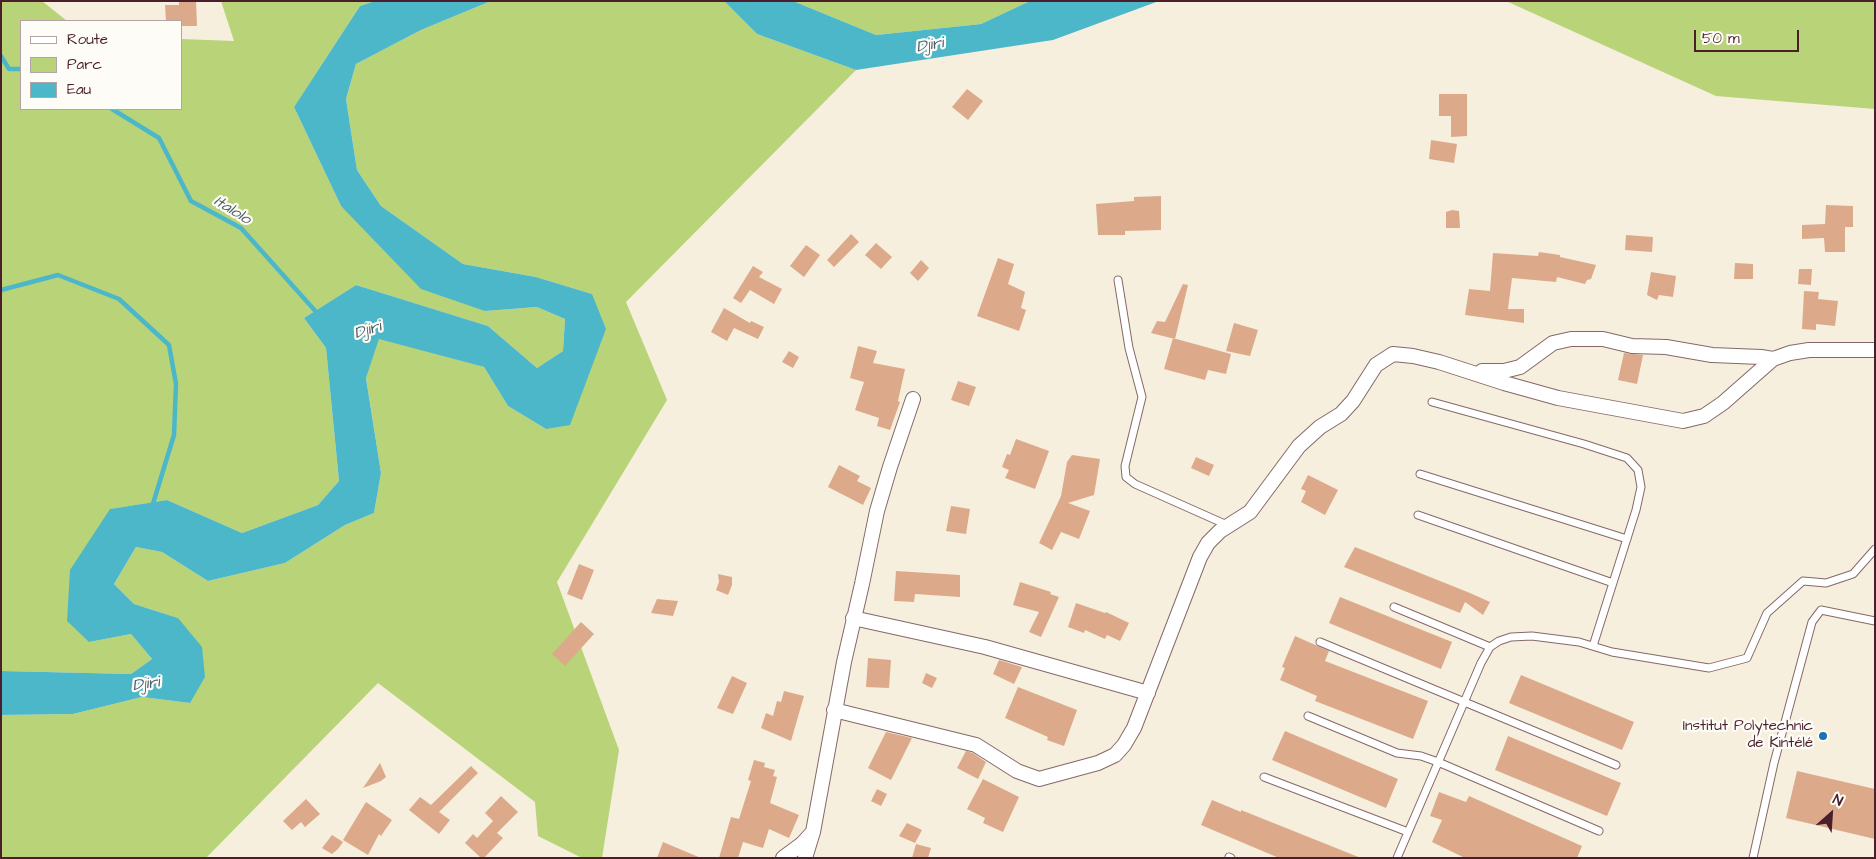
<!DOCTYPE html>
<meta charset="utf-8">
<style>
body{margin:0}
#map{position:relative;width:1876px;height:859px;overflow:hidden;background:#f6efdd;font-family:"Architects Daughter",sans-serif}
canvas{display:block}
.frame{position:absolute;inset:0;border:2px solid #4a1f2b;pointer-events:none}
.legend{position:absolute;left:20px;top:20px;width:162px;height:90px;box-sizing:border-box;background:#fdfcf7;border:1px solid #b5a4a5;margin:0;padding:6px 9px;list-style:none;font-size:15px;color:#4a1f2b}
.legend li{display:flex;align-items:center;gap:10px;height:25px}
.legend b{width:25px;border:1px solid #b5a4a5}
.north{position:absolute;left:1806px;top:789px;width:50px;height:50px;-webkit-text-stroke:4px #fdfcf7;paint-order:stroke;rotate:26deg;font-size:14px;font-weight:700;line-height:20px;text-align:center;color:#4a1f2b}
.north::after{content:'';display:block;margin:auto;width:18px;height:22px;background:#4a1f2b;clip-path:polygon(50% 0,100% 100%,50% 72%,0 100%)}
.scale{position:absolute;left:1694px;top:30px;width:105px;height:22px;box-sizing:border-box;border:2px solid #4a1f2b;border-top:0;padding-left:6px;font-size:15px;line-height:18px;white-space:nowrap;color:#4a1f2b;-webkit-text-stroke:4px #fdfcf7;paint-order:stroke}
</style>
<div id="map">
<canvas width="1876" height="859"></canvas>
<div class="frame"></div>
<ul class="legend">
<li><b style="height:6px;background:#fff"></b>Route</li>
<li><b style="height:14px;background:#b9d378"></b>Parc</li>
<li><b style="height:14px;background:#4db7ca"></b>Eau</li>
</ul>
<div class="north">N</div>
<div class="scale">50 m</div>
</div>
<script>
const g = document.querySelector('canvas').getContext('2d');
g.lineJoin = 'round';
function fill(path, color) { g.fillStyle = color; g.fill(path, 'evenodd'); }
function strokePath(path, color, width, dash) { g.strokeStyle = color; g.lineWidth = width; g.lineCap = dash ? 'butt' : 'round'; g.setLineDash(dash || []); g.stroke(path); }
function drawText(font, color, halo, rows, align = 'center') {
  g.font = font + ' "Architects Daughter",sans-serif'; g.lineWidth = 4.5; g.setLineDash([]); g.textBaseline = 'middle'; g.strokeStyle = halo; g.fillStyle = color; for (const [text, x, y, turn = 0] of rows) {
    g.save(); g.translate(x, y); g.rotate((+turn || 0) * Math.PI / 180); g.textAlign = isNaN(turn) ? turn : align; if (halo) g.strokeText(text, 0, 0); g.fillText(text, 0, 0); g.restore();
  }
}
fill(new Path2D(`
 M1,1h41l25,20h-46v88h160v-70l53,2 -13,-40h154l-15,5 -66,101 47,99 144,105 52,-4 28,12 -2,32 -26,17 -49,-42 -132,-41 -52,33 22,30 13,133 -21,24 -76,28 -75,-33 -56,9 -22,133 42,-8 21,25 -21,15 -130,-3z
 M491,1h233l33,33 99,36 -230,232 41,98 -110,182 62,168 -17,108h-20l-44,-22 -3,-34 -157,-119 -172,175h-205v-143l72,-1 69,-17 48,6 -12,-85 -44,-14 -20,-20 22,-37 26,5 46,29 77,-18 60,-38 29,-12 7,-40 -15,-96 13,-39 105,29 24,39 38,23 46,-135 -56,-17 -73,-13 -82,-58 -24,-36 -11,-71 10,-35 65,-34z
 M793,1h237l-49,23 -105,11z
 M1506,1h369v108l-159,-13z`), '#b9d378');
fill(new Path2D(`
 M375,1h116l-70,29 -65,34 -10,35 11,71 24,36 82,58 73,13 56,17 14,35 -36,96 -24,4 -38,-23 -24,-39 -105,-28 -13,39 15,95 -7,40 -29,12 -60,38 -77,18 -46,-29 -26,-5 -22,37 20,20 44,14 24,29 3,30 -15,26 -48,-6 -69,17 -72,1v-44l130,3 21,-15 -21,-25 -42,8 -22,-21 3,-51 40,-61 57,-9 75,33 76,-28 21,-24 -13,-133 -22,-30 52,-33 132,41 49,42 26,-17 2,-32 -28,-12 -52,4 -64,-22 -80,-83 -47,-99 66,-101z
 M724,1h69l83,34 105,-11 49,-23h129l-106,39 -197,30 -99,-36z`), '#4db7ca');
strokePath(new Path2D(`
 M1,56l8,13h12
 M112,109l47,29 32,63 50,27 77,86
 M1,290l57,-15 61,24 50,46 7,39 -2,51 -22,72`), '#4db7ca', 4.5);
fill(new Path2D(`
 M179,1h17l1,25h-16v-5h-15l-1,-16h14z
 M967,89l16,12 -15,19 -16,-13z
 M1439,94h28v42l-16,1v-21h-12z
 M1431,140l26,4 -3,19 -25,-4z
 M1161,196v34l-36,1v4h-27l-2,-31 38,-3v-4z
 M1826,205l27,1v21h-8v25h-20l-1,-14 -22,1v-14l23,-1z
 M1452,210l7,1 1,17h-14v-16z
 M851,234l8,8 -25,25 -7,-7z
 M1626,235l27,2 -1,15 -27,-2z
 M876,243l16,14 -11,12 -16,-14z
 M806,245l14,10 -16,22 -14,-11z
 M1539,252l21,3v2l36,8 -5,14 -4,1 -2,4 -28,-7 -1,5 -44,-4 -4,31h16v14l-59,-8 4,-26 21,2 3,-38 45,3z
 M998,258l16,6 -6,20 17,8 -4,16 5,2 -7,21 -42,-15z
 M921,260l8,8 -11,13 -8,-8z
 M1735,263l18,1v15h-19z
 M753,266l10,6 -4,5 23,12 -8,15 -24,-14 -9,13 -8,-5z
 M1799,269h13l-1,16 -13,-1z
 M1651,272l25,4 -3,21 -14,-2 -2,5 -10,-5z
 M1183,284l5,1 -13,54 -24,-6 6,-12 8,1z
 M1804,291l15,1 -1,7 20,2 -3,25 -19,-2v6l-14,-1z
 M724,308l26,15 1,-2 13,6 -6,12 -24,-11 -7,13 -16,-9z
 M1234,323l24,7 -8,26 -24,-5z
 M1173,338l58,16 -5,20 -18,-4 -3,10 -41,-11z
 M858,346l19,5 -4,12 32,6 -7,32 2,1 -10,28 -13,-4 2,-8 -24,-8 9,-28 -14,-4z
 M789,351l10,6 -6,11 -11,-6z
 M1624,353l19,2 -6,29 -19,-4z
 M958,381l18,6 -7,19 -18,-6z
 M1016,439l33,12 -14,38 -30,-11 4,-8 -7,-3 5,-13 3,1z
 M1072,455l28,4 -6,36 -26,8 22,8 -11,28 -18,-7 -9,18 -13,-7 22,-47 6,-34z
 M1196,457l18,8 -5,11 -18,-8z
 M839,465l21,11 -3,5 14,7 -8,17 -35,-18z
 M1308,475l30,15 -13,25 -24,-13 5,-11 -5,-2z
 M951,506l19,3 -4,25 -20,-3z
 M1355,547l115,46 20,9 -7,13 -18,-13 -5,11 -116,-46z
 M579,564l15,6 -12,30 -15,-6z
 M896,571l64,4v22l-45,-3 -1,8 -20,-1z
 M718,574l14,3v8l-4,10 -12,-5 3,-8z
 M1020,582l31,10 -1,2 9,3 -18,40 -12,-5 10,-20 -26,-7z
 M1340,597l112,45 -11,27 -112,-46z
 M657,599l21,2 -5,15 -22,-3z
 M1076,603l29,10 1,-1 23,11 -9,18 -13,-6 -2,4 -20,-9 -1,3 -16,-6z
 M581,622l13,12 -29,32 -13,-12z
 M1295,636l34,15 -4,10 103,40 -15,38 -98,-38 2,-5 -37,-16 5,-12 -3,-1z
 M868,658l23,2 -2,28 -23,-1z
 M999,660l23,7 -8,17 -21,-10z
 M926,673l11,5 -5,10 -10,-5z
 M1521,675l113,47 -12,28 -113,-47z
 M732,676l15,7 -14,31 -16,-6z
 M1018,687l59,23 -13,36 -17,-6 1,-3 -43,-19z
 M784,691l20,5 -13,45 -30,-13 5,-15 7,3 4,-15 4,1z
 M1285,731l113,48 -12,29 -114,-48z
 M886,732l26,6 -21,42 -23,-12z
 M1508,736l113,47 -14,33 -112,-46z
 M966,751l7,2 13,9 -8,17 -21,-11z
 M754,760l11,3 -1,4 11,3 -2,6 4,1 -7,26 29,12 -10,23 -20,-9 -6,19 -20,-6 -5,16h-19l12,-41 8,2 12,-38 -3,-1z
 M380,763l6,14 -5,4 -18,7z
 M471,766l7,7 -39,39 11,8 -11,14 -30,-24 11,-13 11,8z
 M1797,771l78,18v50l-89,-21z
 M983,779l36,18 -16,35 -20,-9 2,-5 -18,-9z
 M877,789l10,5 -6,12 -10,-5z
 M1439,792l27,10 3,-6 113,50 -5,12h-112l-33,-16 10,-22 -12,-4z
 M501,796l17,16 -21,21 6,5 -19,20h-3l-16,-15 8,-9 4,4 16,-17 -8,-8z
 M306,799l14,15 -15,13 -4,-5 -9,8 -9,-9z
 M1212,800l29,12v-2l120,48h-82l-78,-33z
 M366,802l26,18 -11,16 -2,-2 -11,21 -25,-15z
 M907,823l15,7 -7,13 -16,-7z
 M332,835l11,7 -5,7 -6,5 -10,-6z
 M663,842l38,16h-44z
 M916,844l15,4 -3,10h-16z`), '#dcaa8a');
const lane = new Path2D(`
 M1118,280l11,68 13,49 -17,69 1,11 9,7 92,41
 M1432,402l152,42 43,14 11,12 3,17 -5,23 -43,136
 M1420,474l207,65
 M1418,515l195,68
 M1394,607l96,40
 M1320,642l296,123
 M1308,716l89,37 24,3 17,6 161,69
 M1264,777l144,55
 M1229,857l2,1
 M1397,858l84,-195 9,-16 9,-6 12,-4 21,-1 47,6 33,10 97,16 38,-10 20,-45 36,-32 23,2 27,-9 22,-25
 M1753,858l21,-95 38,-141 9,-12 54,11`);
const street = new Path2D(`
 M1482,371h22l16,-4 33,-24 18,-4h32l29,7 34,1 46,8 49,2 12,2
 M853,618l132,29 163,46
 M834,710l142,35 41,26 22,8 59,-16 17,-8 9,-10 10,-17 66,-171 8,-14 12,-12 30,-19 49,-66 21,-19 21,-13 12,-13 23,-36 17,-11 20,2 26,6 65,21 54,15 125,23 21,-5 19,-13 50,-44 17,-6 19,-3h66
 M783,858l19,-14 9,-10
 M805,858l8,-26 31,-170 18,-78 15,-73 13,-44 23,-68`);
strokePath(lane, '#866869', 9);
strokePath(street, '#866869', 16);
strokePath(lane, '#fff', 7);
strokePath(street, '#fff', 14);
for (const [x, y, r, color] of [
 [1823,736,5,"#1f6fb2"]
]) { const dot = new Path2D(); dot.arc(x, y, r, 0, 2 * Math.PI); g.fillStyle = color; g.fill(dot); strokePath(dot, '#fdfcf7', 2); }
drawText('15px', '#4a1f2b', '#fdfcf7', [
 ["Institut Polytechnic",1813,727],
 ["de Kintélé",1813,744]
], 'right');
drawText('italic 16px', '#4b5c6b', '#fdfcf7', [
 ["Djiri",930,46,-10],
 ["Italolo",232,211,32],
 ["Djiri",368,331,-17],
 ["Djiri",146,685,-8]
]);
</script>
